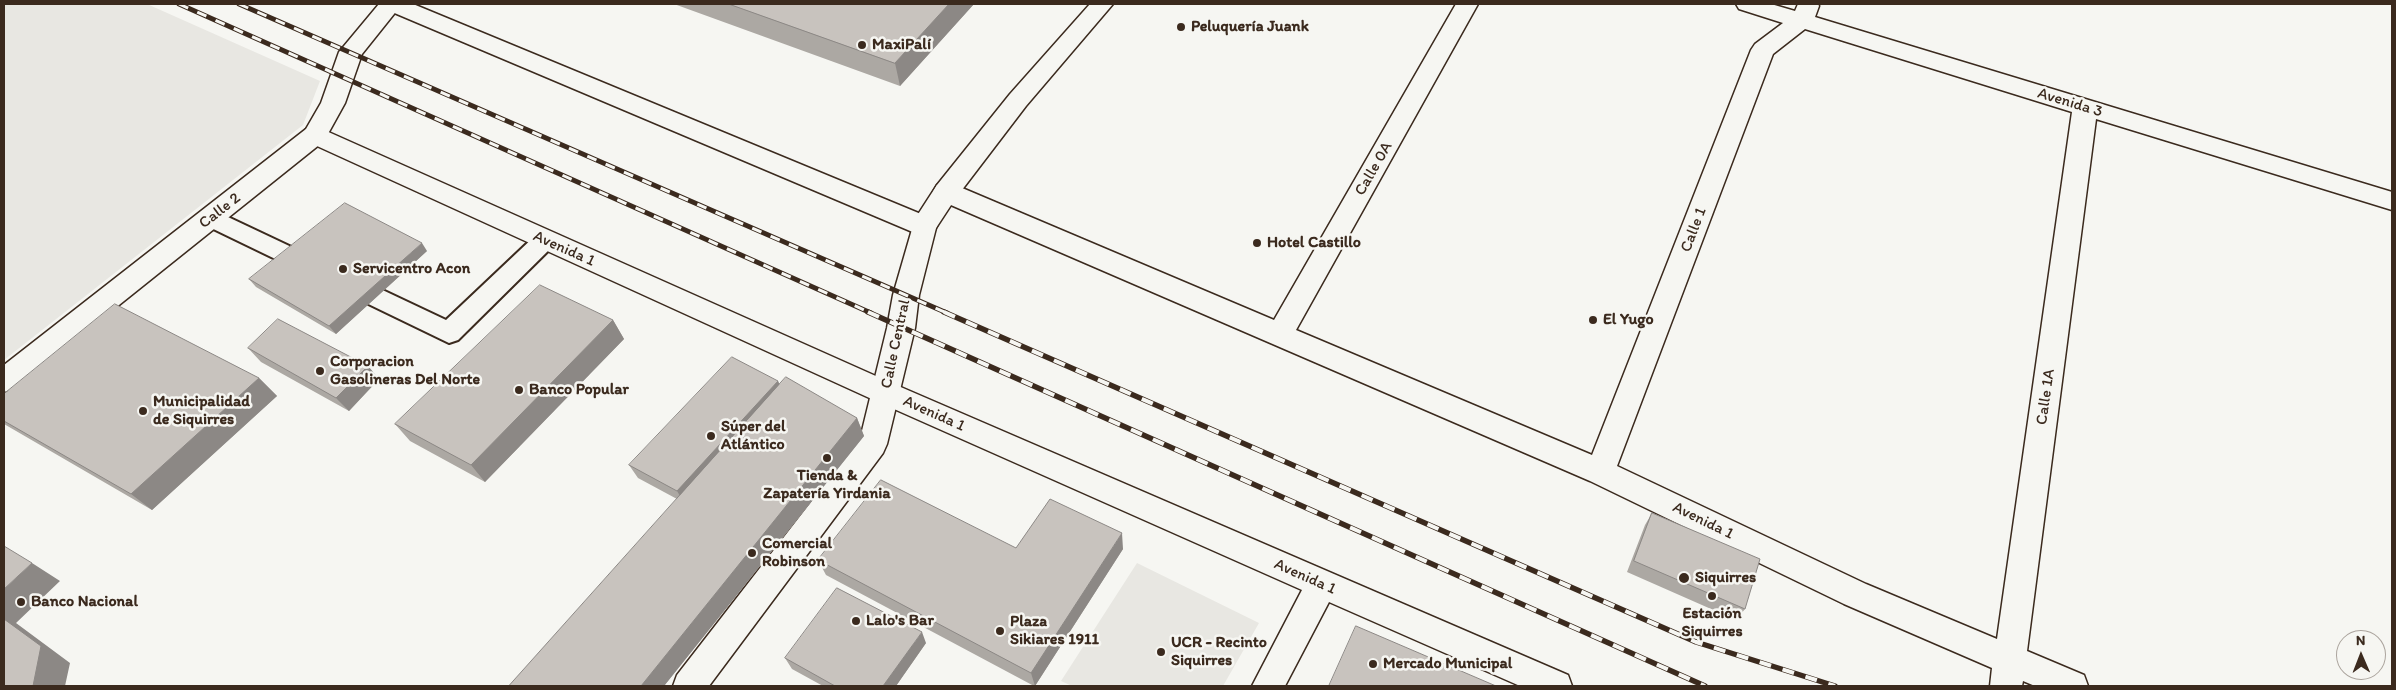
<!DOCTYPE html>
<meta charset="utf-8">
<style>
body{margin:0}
#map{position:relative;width:2396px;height:690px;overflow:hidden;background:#f6f6f2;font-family:Itim,sans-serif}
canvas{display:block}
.frame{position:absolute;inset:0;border:5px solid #3b2a1e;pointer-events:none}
.north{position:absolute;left:2336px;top:630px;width:50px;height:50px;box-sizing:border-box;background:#f6f6f2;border:1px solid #aba49d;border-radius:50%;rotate:359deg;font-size:14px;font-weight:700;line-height:20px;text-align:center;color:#3b2a1e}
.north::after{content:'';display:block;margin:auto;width:18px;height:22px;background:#3b2a1e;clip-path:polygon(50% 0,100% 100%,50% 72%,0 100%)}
</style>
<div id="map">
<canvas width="2396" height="690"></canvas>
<div class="frame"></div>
<div class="north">N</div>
</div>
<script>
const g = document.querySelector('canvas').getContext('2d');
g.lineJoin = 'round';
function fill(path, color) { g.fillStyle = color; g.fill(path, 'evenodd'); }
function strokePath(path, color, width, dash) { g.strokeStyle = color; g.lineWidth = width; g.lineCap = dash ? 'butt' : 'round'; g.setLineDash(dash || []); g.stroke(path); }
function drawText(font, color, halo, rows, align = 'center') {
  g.font = font + ' Itim,sans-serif'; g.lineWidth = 5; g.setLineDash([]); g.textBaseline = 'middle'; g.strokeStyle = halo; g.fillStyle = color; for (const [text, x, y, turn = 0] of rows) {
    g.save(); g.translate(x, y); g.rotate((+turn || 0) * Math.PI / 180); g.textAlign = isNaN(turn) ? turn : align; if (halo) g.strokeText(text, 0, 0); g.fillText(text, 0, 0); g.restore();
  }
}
fill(new Path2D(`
 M4,4h143l173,77 -17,44 -299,235z
 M1137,563l122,60 -36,63h-151l-11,-5z`), '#e8e7e2');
const service = new Path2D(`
 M211,209l235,111 91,-86 8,-3 8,3 4,6 -4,6 -95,94 -9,3 -246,-119 -4,-6 4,-6z`);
const minor = new Path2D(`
 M382,4h31l520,215 4,7 -4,7 -9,3 -9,-3 -530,-224z
 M1456,4h22l-182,326 296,125 159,-405 4,-6 28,-21 -44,-14 -3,-5h35l24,7 3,-7h20l1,2 -4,11 577,175v18l-296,-91 -69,532 57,24 4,11h-53l-12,-5 -1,5h-32l2,-18 -148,-64 -254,-123 -653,-282 -4,-7 4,-7 9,-2 9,2 319,135zM1805,29l267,83 -75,527 -131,-55 -249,-118 156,-412z
 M315,126l581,259 672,290 4,11h-52l-191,-84 -44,84h-33l50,-96 -426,-189 -570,-260 -3,-6 3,-6z`);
const tertiary = new Path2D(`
 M379,4h23l-40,50 -17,49 -21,38 -310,248 -10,3v-27l302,-236 15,-26 18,-51z
 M1090,4h23l-87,102 -71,93 -19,29 -17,67 -4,33 -28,116 -4,9 -174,233h-36l4,-11 183,-236 27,-111 6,-33 22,-76 22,-34 73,-91z`);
strokePath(service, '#3b2a1e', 4);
strokePath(minor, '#3b2a1e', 3);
strokePath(tertiary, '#3b2a1e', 3);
fill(service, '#f6f6f2');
fill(minor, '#f6f6f2');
fill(tertiary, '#f6f6f2');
const railFar1 = new Path2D(`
 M179,4l692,309
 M239,4l708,309`);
const rail = new Path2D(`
 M868,312l837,374
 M944,312l752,330 139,44`);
strokePath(railFar1, '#3b2a1e', 5);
strokePath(rail, '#3b2a1e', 5.5);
strokePath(railFar1, '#f6f6f2', 3, [10]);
strokePath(rail, '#f6f6f2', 4, [12]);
fill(new Path2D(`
 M674,4h300l-74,82z
 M427,251l-91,83 -80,-47 -7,-8z
 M613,320l11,19 -139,143 -75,-41 -15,-17z
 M248,348l120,18 11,13 -30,32 -88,-49z
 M259,378l18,18 -125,114 -148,-86v-30z
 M778,381l1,3 78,34 7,18 -200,250h-155l168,-187 -39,-21 -9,-13z
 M1652,513l93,96 -9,11 -109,-48 18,-47z
 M1016,548l107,1 -88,137h-1l-208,-111 -8,-15z
 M926,643l-30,43h-73l-31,-17 -7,-11z`), '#aca8a3');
fill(new Path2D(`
 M949,4h25l-74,82 -5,-23z
 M422,243l5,8 -91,83 -7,-8z
 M613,320l11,19 -139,143 -14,-17z
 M368,366l11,13 -30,32 -13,-13z
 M259,378l18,18 -125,114 -21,-16z
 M778,381l6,13 -99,110 -8,-13z
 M857,418l7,18 -200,250h-23z
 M1122,533l1,16 -88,137 -4,-13z
 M32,563l28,18 -44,42 54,40 -5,23h-32l-29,-67v-30z
 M922,632l4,11 -30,43h-13z`), '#8c8885');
const building = new Path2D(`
 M729,4h220l-54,59z
 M345,203l77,40 -93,83 -80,-47z
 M540,285l73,35 -142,145 -76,-41z
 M115,304l144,74 -128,116 -127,-73v-27z
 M278,319l90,47 -32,32 -88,-50z
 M732,357l46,24 -101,110 -48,-26z
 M786,377l71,41 -216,268h-132z
 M881,480l135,68 34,-49 72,34 -91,140 -213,-113z
 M1652,513l108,46 -15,50 -111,-48z
 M4,546l28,17 -28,26z
 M837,588l85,44 -39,54h-48l-50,-28z
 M4,619l37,27 -8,40h-29z
 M1356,626l140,60h-167z`);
fill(building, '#c8c3be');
strokePath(building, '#8c8885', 1);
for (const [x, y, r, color] of [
 [1181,27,5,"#3b2a1e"],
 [862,45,5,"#3b2a1e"],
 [1257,243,5,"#3b2a1e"],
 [343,269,5,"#3b2a1e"],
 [1593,320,5,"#3b2a1e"],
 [320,371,5,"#3b2a1e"],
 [519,390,5,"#3b2a1e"],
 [143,411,5,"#3b2a1e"],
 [711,436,5,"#3b2a1e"],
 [827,458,5,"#3b2a1e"],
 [752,553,5,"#3b2a1e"],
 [1684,578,6,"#3b2a1e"],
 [1712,596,5,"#3b2a1e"],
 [21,602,5,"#3b2a1e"],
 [856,621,5,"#3b2a1e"],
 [1000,631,5,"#3b2a1e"],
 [1161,652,5,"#3b2a1e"],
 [1373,664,5,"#3b2a1e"]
]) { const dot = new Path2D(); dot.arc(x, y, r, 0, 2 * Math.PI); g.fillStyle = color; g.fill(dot); strokePath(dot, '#f6f6f2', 2); }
drawText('bold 16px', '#3b2a1e', '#f6f6f2', [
 ["Peluquería Juank",1191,27],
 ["MaxiPalí",872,45],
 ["Hotel Castillo",1267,243],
 ["Servicentro Acon",353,269],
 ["El Yugo",1603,320],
 ["Corporacion",330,362],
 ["Gasolineras Del Norte",330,380],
 ["Banco Popular",529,390],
 ["Municipalidad",153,402],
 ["de Siquirres",153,420],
 ["Súper del",721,427],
 ["Atlántico",721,445],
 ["Tienda &",827,476,"center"],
 ["Zapatería Yirdania",827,494,"center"],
 ["Comercial",762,544],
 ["Robinson",762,562],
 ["Siquirres",1695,578],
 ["Banco Nacional",31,602],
 ["Estación",1712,614,"center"],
 ["Siquirres",1712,632,"center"],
 ["Lalo's Bar",866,621],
 ["Plaza",1010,622],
 ["Sikiares 1911",1010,640],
 ["UCR - Recinto",1171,643],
 ["Siquirres",1171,661],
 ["Mercado Municipal",1383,664]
], 'left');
drawText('16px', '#3b2a1e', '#f6f6f2', [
 ["Avenida 3",2070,103,17],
 ["Calle 0A",1374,169,-60],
 ["Calle 2",220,211,-38],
 ["Calle 1",1694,230,-69],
 ["Avenida 1",564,249,24],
 ["Calle Central",896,344,-78],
 ["Calle 1A",2046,397,-82],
 ["Avenida 1",934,414,24],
 ["Avenida 1",1703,521,26],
 ["Avenida 1",1305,577,24]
]);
</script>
